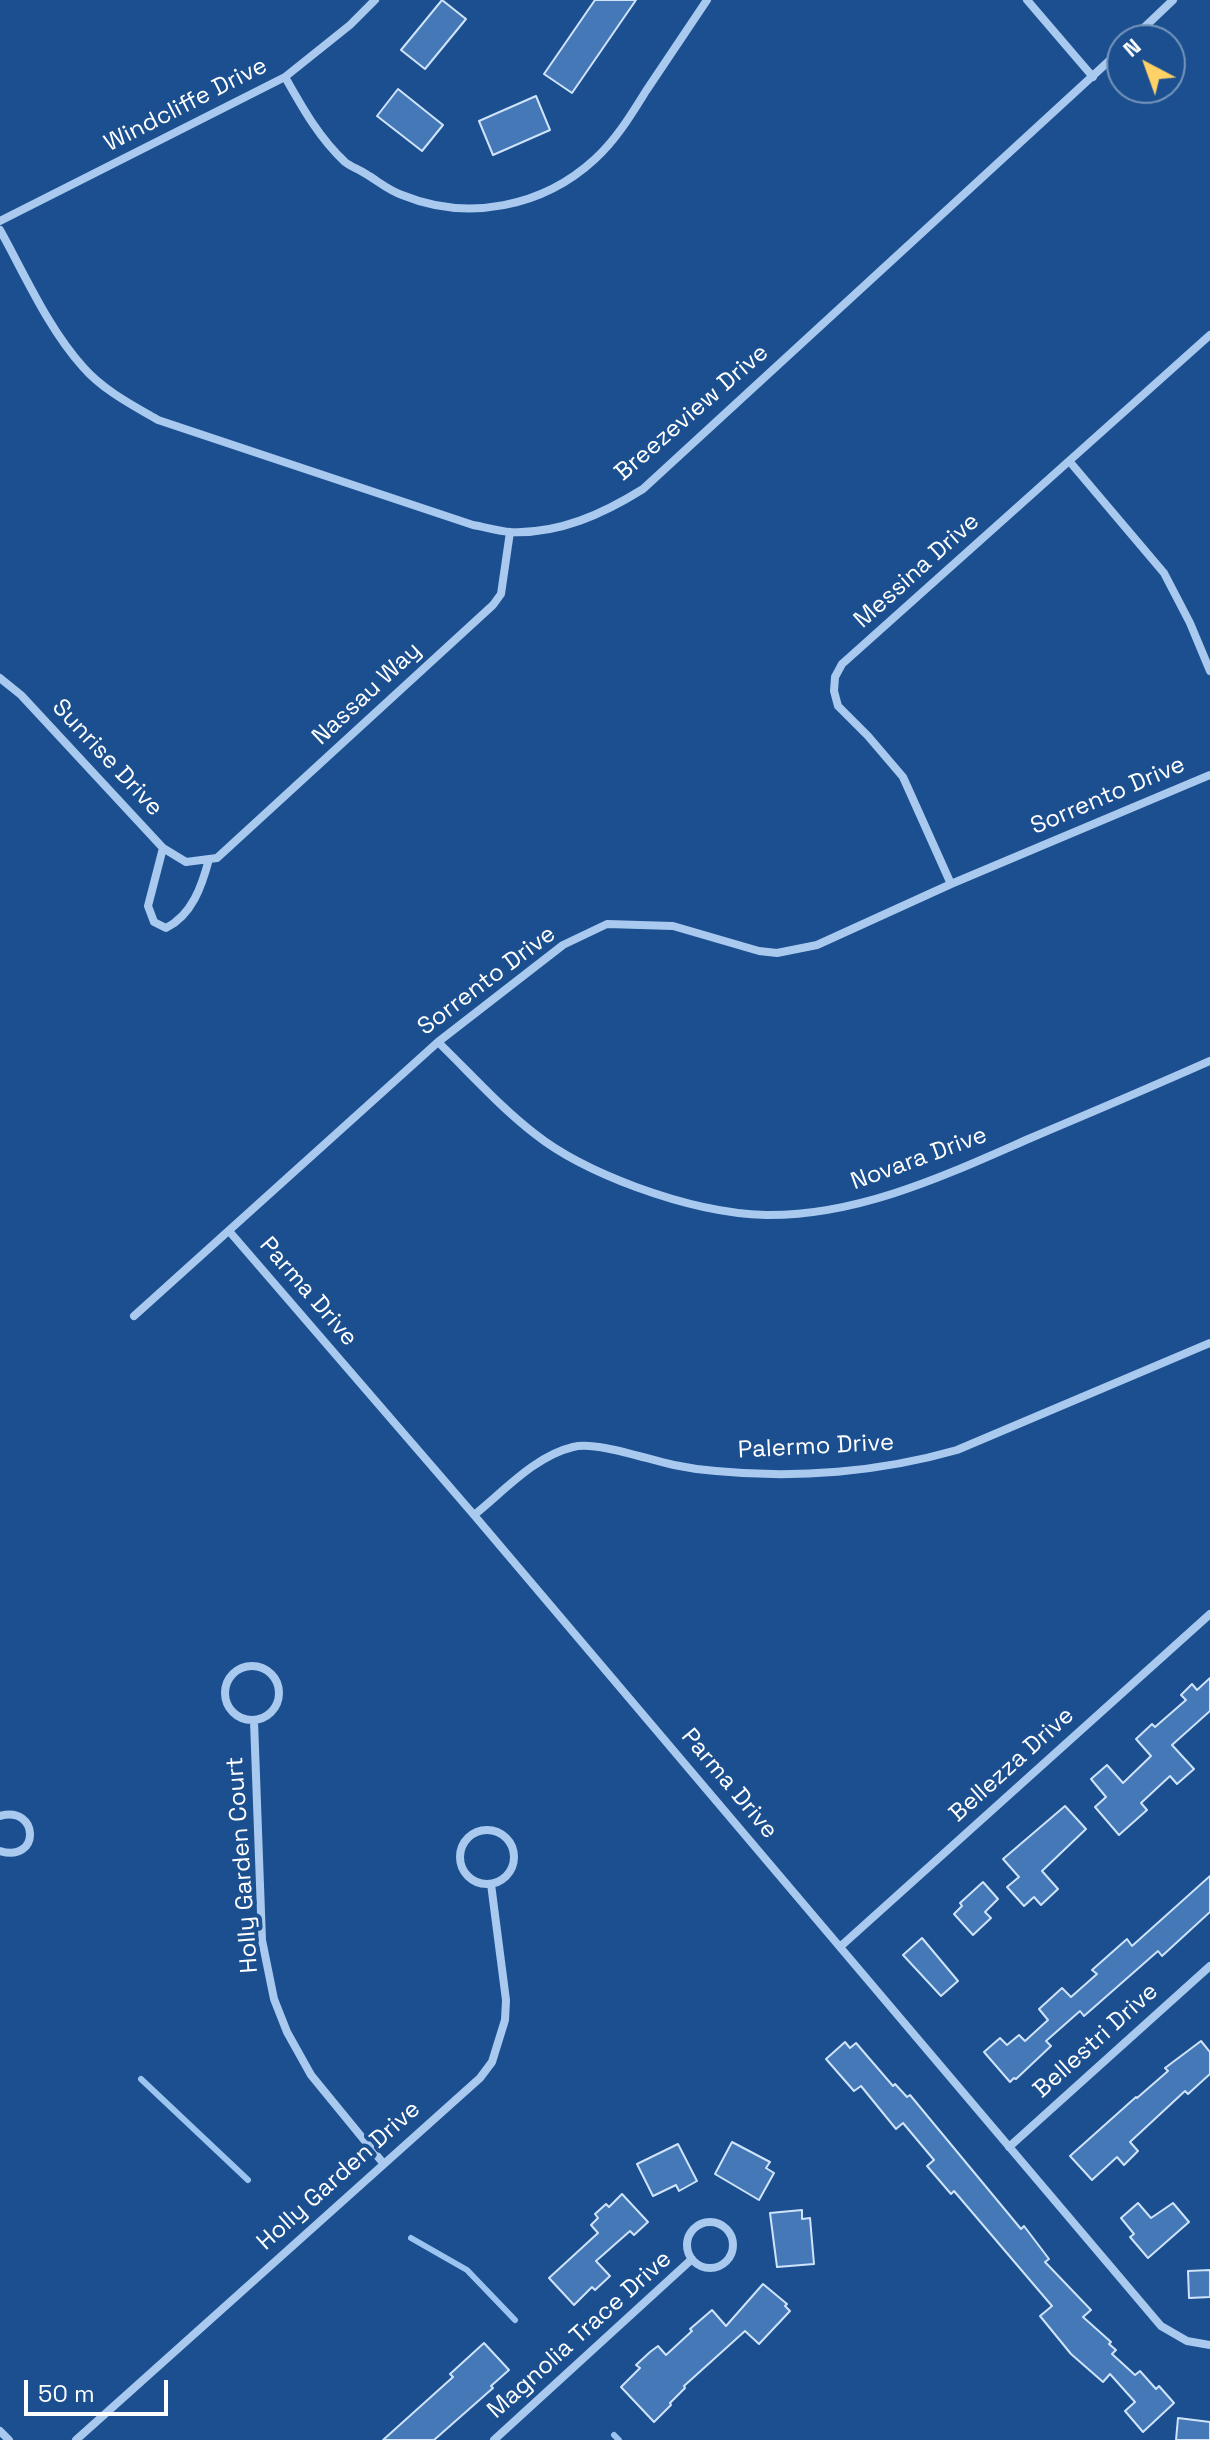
<!DOCTYPE html>
<style>
body{margin:0}
#map{position:relative;width:1210px;height:2440px;overflow:hidden;background:#1b4f8f;font-family:"Space Grotesk",sans-serif}
canvas{display:block}
.north{position:absolute;left:1106px;top:24px;width:80px;height:80px;box-sizing:border-box;background:#1b4f8f;border:2px solid #7695bc;border-radius:50%;rotate:319deg;font-size:22px;font-weight:700;line-height:32px;text-align:center;color:#fff}
.north::after{content:'';display:block;margin:auto;width:28px;height:36px;background:#ffd166;clip-path:polygon(50% 0,100% 100%,50% 72%,0 100%)}
.scale{position:absolute;left:24px;top:2380px;width:144px;height:36px;box-sizing:border-box;border:4px solid #fff;border-top:0;padding-left:10px;font-size:24px;line-height:28px;white-space:nowrap;color:#fff;-webkit-text-stroke:6px #1b4f8f;paint-order:stroke}
</style>
<div id="map">
<canvas width="1210" height="2440"></canvas>
<div class="north">N</div>
<div class="scale">50 m</div>
</div>
<script>
const g = document.querySelector('canvas').getContext('2d');
g.lineJoin = 'round';
function strokePath(path, color, width, dash) { g.strokeStyle = color; g.lineWidth = width; g.lineCap = dash ? 'butt' : 'round'; g.setLineDash(dash || []); g.stroke(path); }
function fill(path, color) { g.fillStyle = color; g.fill(path, 'evenodd'); }
function drawText(font, color, halo, rows, align = 'center') {
  g.font = font + ' "Space Grotesk",sans-serif'; g.lineWidth = 8; g.setLineDash([]); g.textBaseline = 'middle'; g.strokeStyle = halo; g.fillStyle = color; for (const [text, x, y, turn = 0] of rows) {
    g.save(); g.translate(x, y); g.rotate((+turn || 0) * Math.PI / 180); g.textAlign = isNaN(turn) ? turn : align; if (halo) g.strokeText(text, 0, 0); g.fillText(text, 0, 0); g.restore();
  }
}
strokePath(new Path2D(`
 M141,2079l107,101
 M411,2238l56,32 48,50
 M614,2435l5,5`), '#9cc4f0', 6);
const building = new Path2D(`
 M442,0l24,19 -41,50 -24,-19z
 M595,0h41l-64,93 -28,-19z
 M398,89l45,36 -21,26 -45,-35z
 M536,96l14,34 -57,25 -14,-34z
 M1210,1678v33l-38,34 22,24 -17,15 -7,-8 -29,27 6,7 -28,25 -24,-28 11,-10 -15,-18 16,-14 16,18 28,-27 -15,-17 16,-15 3,3 31,-27 -5,-5 11,-11 5,6z
 M1065,1806l21,23 -44,42 16,18 -17,16 -7,-8 -10,9 -17,-19 12,-10 -16,-18z
 M1210,1876v36l-48,44 -4,-5 -74,65 -4,-5 -34,30 5,5 -35,33 -2,-1 -4,4 -26,-30 16,-14 7,7 12,-10 6,6 23,-21 -9,-11 23,-21 9,9 26,-23 -5,-4 35,-31 5,7z
 M983,1882l15,17 -13,13 6,6 -18,17 -19,-21 8,-8 -2,-3z
 M922,1938l36,43 -17,15 -38,-41z
 M1201,2041l9,11v22l-22,20 -3,-3 -55,51 8,9 -14,14 -7,-8 -25,23 -22,-24 66,-59 1,1 31,-27 -3,-3z
 M845,2042l5,6 6,-5 37,43 2,-2 12,13 3,-2 111,134 3,-3 25,33 -4,3 46,48 -8,7 28,25 -2,2 7,6 -4,4 23,21 5,-4 16,18 3,-3 15,17 -31,29 -18,-21 10,-9 -25,-28 -7,8 -32,-28 -31,-38 12,-10 -98,-115 -3,3 -24,-28 7,-6 -31,-37 -7,6 -35,-43 -7,5 -28,-32z
 M732,2142l38,20 -4,6 8,5 -15,27 -44,-26z
 M678,2144l19,37 -18,10 -3,-6 -23,11 -16,-32z
 M622,2194l26,28 -14,13 -4,-4 -34,30 14,15 -15,14 -3,-3 -18,18 -25,-27 49,-45 -7,-8 7,-7 -3,-4 11,-10 3,3z
 M1138,2203l13,15 22,-15 16,19 -41,36 -18,-21 4,-3 -13,-16z
 M802,2210v9l8,-1 4,46 -37,3 -7,-54z
 M1210,2270v27l-21,1 -1,-27z
 M763,2284l24,20 -2,2 5,5 -31,33 -14,-13 -61,55 1,2 -15,15 1,2 -17,17 -33,-35 19,-19 -4,-3 14,-13 8,-6 8,9 26,-24 -2,-2 22,-19 14,16z
 M484,2343l25,27 -18,16 2,2 -59,52h-51l70,-63 -3,-3z
 M1178,2418l32,4v18h-34z`);
fill(building, '#4478b7');
strokePath(building, '#cfe3fa', 2);
strokePath(new Path2D(`
 M1027,0l66,77
 M1131,40l42,-40
 M285,77c17,30 34,61 60,85 6,5 14,7 21,12 12,7 22,16 36,21 66,27 141,12 193,-36 21,-19 36,-44 51,-68 20,-30 41,-61 61,-91
 M0,221l285,-144 65,-52 25,-25
 M0,230c25,45 48,98 83,137 20,23 49,38 75,53l315,105c12,2 25,6 38,7 48,2 92,-18 132,-43l479,-440
 M1070,462l94,111 26,50 20,48
 M0,678l21,17 142,153 23,14 31,-4 276,-253 8,-11 9,-62
 M163,848l-15,58 6,16 12,6c26,-13 36,-42 43,-69
 M951,884l-48,-107 -35,-41 -30,-30 -4,-15 1,-14 7,-13 368,-329
 M438,1042c32,31 62,65 97,92 29,23 66,40 101,53 41,15 87,27 130,28 92,1 178,-39 260,-75 62,-26 123,-52 184,-79
 M229,1231l245,284 687,811 26,15 23,4
 M134,1316l304,-274 125,-97 44,-21 66,2 86,25 18,2 40,-8 134,-61 259,-109
 M474,1515c30,-24 61,-59 99,-68 24,-6 76,13 101,18 14,3 28,5 42,6 80,8 164,1 241,-21l253,-107
 M225 1693a27 27 0 1 1 54 0a27 27 0 1 1-54 0Z
 M254,1721l8,219 12,59 13,33 24,43 72,88
 M0,1816c39,-11 41,47 0,35
 M460 1857a27 27 0 1 1 54 0a27 27 0 1 1-54 0Z
 M841,1946l369,-332
 M1009,2147l201,-181
 M687 2245a23 23 0 1 1 46 0a23 23 0 1 1-46 0Z
 M0,2431l9,9
 M76,2440l404,-362 12,-16 13,-42 1,-20 -15,-116
 M494,2440l198,-181`), '#a9c9ee', 8);
drawText('24px', '#fff', '#1b4f8f', [
 ["Windcliffe Drive",186,105,-27],
 ["Breezeview Drive",692,413,-41],
 ["Messina Drive",917,571,-42],
 ["Nassau Way",367,694,-43],
 ["Sunrise Drive",107,758,47],
 ["Sorrento Drive",1108,796,-23],
 ["Sorrento Drive",487,981,-37],
 ["Novara Drive",919,1159,-20],
 ["Parma Drive",308,1292,49],
 ["Palermo Drive",816,1447,-3],
 ["Bellezza Drive",1012,1765,-42],
 ["Parma Drive",729,1784,50],
 ["Holly Garden Court",243,1865,-94],
 ["Bellestri Drive",1096,2041,-42],
 ["Holly Garden Drive",339,2176,-42],
 ["Magnolia Trace Drive",580,2335,-42]
]);
</script>
